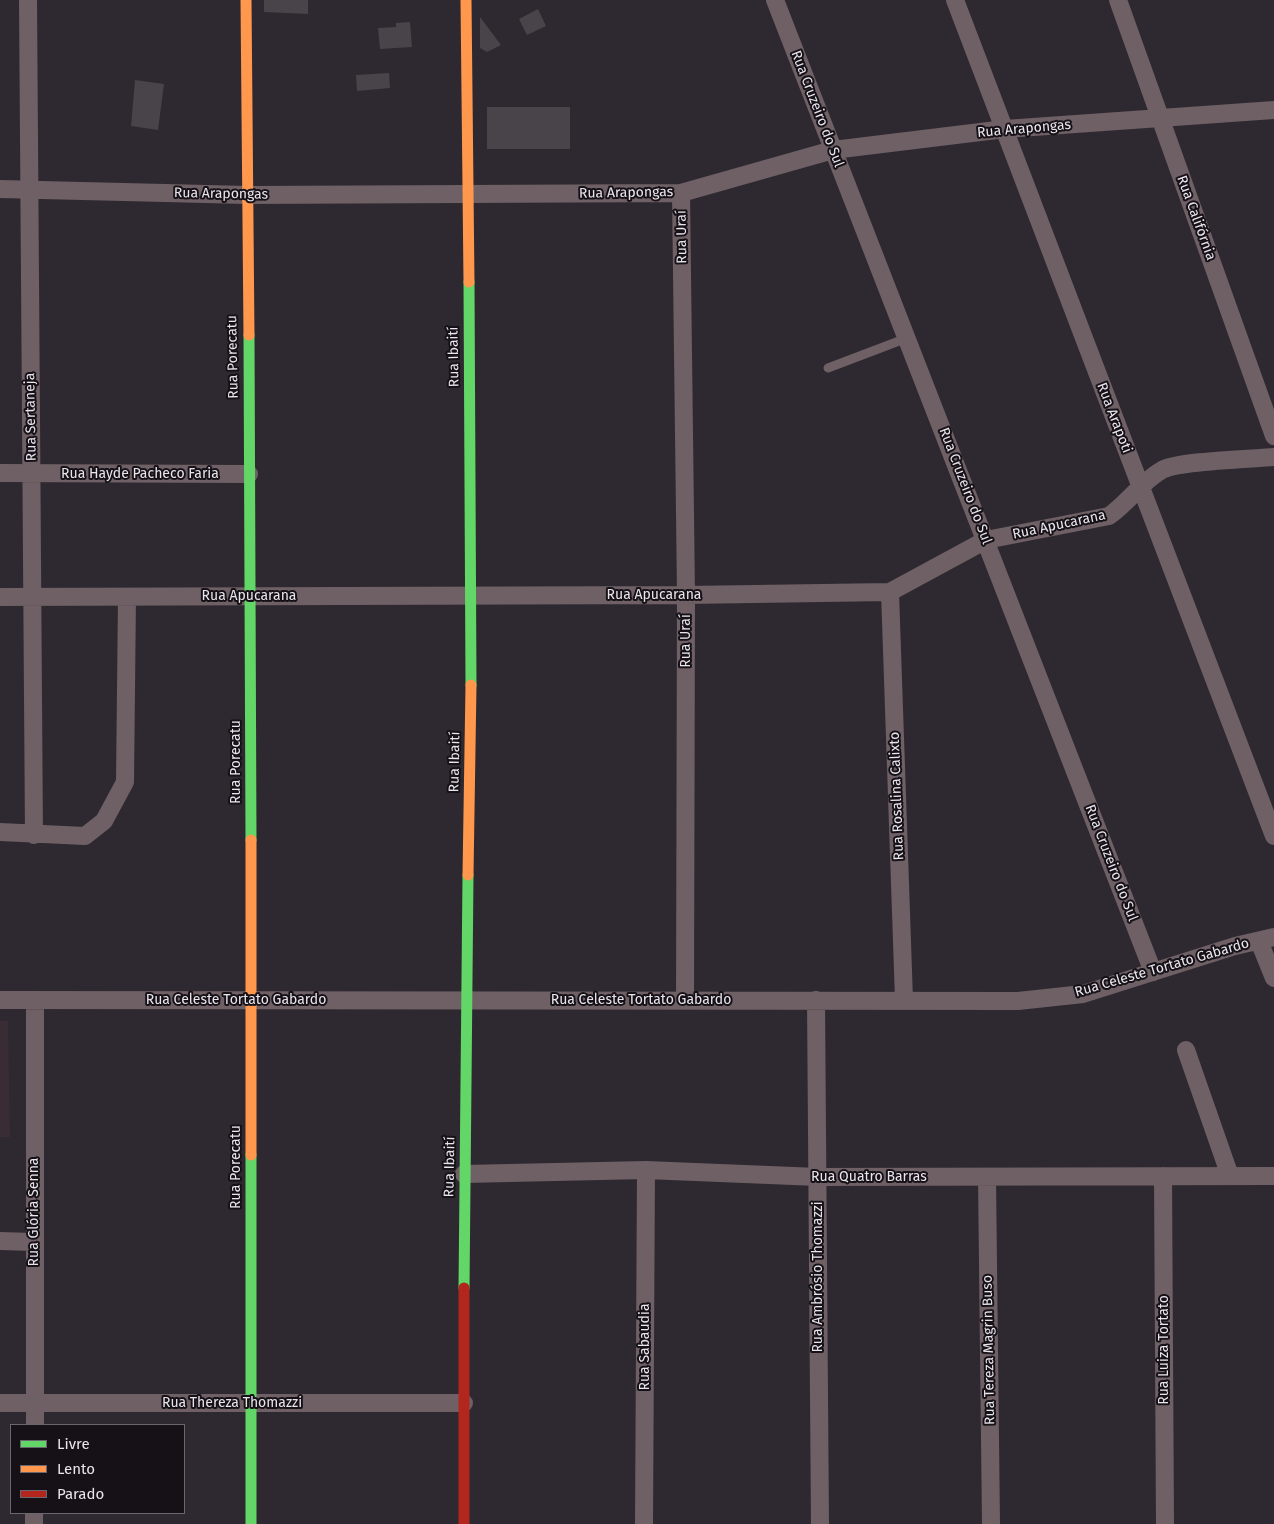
<!DOCTYPE html>
<meta charset="utf-8">
<style>
body{margin:0}
#map{position:relative;width:1274px;height:1524px;overflow:hidden;background:#2e2930;font-family:"Fira Sans",sans-serif}
canvas{display:block}
.legend{position:absolute;left:10px;top:1424px;width:175px;height:90px;box-sizing:border-box;background:#151117;border:1px solid #6a666d;margin:0;padding:6px 9px;list-style:none;font-size:15px;color:#eae5ed}
.legend li{display:flex;align-items:center;gap:10px;height:25px}
.legend b{width:25px;border:1px solid #6a666d}
</style>
<div id="map">
<canvas width="1274" height="1524"></canvas>
<ul class="legend">
<li><b style="height:6px;background:#63d668"></b>Livre</li>
<li><b style="height:6px;background:#ff974d"></b>Lento</li>
<li><b style="height:6px;background:#b3261e"></b>Parado</li>
</ul>
</div>
<script>
const g = document.querySelector('canvas').getContext('2d');
g.lineJoin = 'round';
function fill(path, color) { g.fillStyle = color; g.fill(path, 'evenodd'); }
function strokePath(path, color, width, dash) { g.strokeStyle = color; g.lineWidth = width; g.lineCap = dash ? 'butt' : 'round'; g.setLineDash(dash || []); g.stroke(path); }
function drawText(font, color, halo, rows, align = 'center') {
  g.font = font + ' "Fira Sans",sans-serif'; g.lineWidth = 4; g.setLineDash([]); g.textBaseline = 'middle'; g.strokeStyle = halo; g.fillStyle = color; for (const [text, x, y, turn = 0] of rows) {
    g.save(); g.translate(x, y); g.rotate((+turn || 0) * Math.PI / 180); g.textAlign = isNaN(turn) ? turn : align; if (halo) g.strokeText(text, 0, 0); g.fillText(text, 0, 0); g.restore();
  }
}
fill(new Path2D(`
 M0,1021h8l2,116h-10z`), '#3a2c35');
fill(new Path2D(`
 M264,0h44v14l-44,-2z
 M538,9l8,17 -19,9 -8,-16z
 M480,17l21,28 -14,7 -7,-4z
 M410,22l2,25 -32,2 -2,-21 18,-1v-4z
 M389,73l1,15 -33,3 -1,-16z
 M135,80l29,4 -6,46 -27,-4z
 M487,107h83v42h-83z`), '#484449');
strokePath(new Path2D(`
 M828,368l79,-30`), '#6e6064', 9);
strokePath(new Path2D(`
 M28,0l6,835
 M775,0l378,972
 M955,0l319,836
 M1118,0l156,436
 M0,189l247,6 434,-2 152,-43 172,-21 269,-19
 M681,193l5,402 -1,405
 M0,473l249,1
 M890,592l14,408
 M0,597l686,-2 204,-3 96,-52 123,-24c20,-14 32,-34 53,-46 15,-9 90,-11 112,-13
 M0,832l85,4 19,-15 21,-39 2,-185
 M1259,941l15,37
 M0,1000l1018,1 65,-7 152,-48 39,-9
 M816,1000l4,524
 M1186,1050l44,126
 M464,1174l182,-4 172,7 456,-1
 M1163,1176l2,348
 M987,1177l4,347
 M0,1241l33,1
 M0,1403h464
 M35,1425v-425
 M34,1524v-11
 M644,1524l2,-354`), '#6e6064', 18);
strokePath(new Path2D(`
 M469,282l2,403
 M249,335l2,505
 M251,1155v369
 M464,1288l4,-413`), '#63d668', 11);
strokePath(new Path2D(`
 M246,0l3,335
 M466,0l3,282
 M251,840v315
 M468,875l3,-190`), '#ff974d', 11);
strokePath(new Path2D(`
 M464,1288v236`), '#b3261e', 11);
drawText('14px', '#eae5ed', '#151117', [
 ["Rua Cruzeiro do Sul",817,109,69],
 ["Rua Arapongas",1024,129,-5],
 ["Rua Arapongas",626,193,-1],
 ["Rua Arapongas",221,194,1],
 ["Rua Califórnia",1196,218,70],
 ["Rua Uraí",682,237,-91],
 ["Rua Porecatu",233,357,-91],
 ["Rua Ibaití",454,357,-91],
 ["Rua Sertaneja",31,417,-91],
 ["Rua Arapoti",1114,418,69],
 ["Rua Hayde Pacheco Faria",140,474],
 ["Rua Cruzeiro do Sul",965,486,69],
 ["Rua Apucarana",1059,525,-12],
 ["Rua Apucarana",654,595],
 ["Rua Apucarana",249,596],
 ["Rua Uraí",686,641,-90],
 ["Rua Porecatu",236,762,-90],
 ["Rua Ibaití",455,762,-89],
 ["Rua Rosalina Calixto",897,796,-92],
 ["Rua Cruzeiro do Sul",1111,863,69],
 ["Rua Celeste Tortato Gabardo",1162,968,-16],
 ["Rua Celeste Tortato Gabardo",236,1000],
 ["Rua Celeste Tortato Gabardo",641,1000],
 ["Rua Porecatu",236,1167,-90],
 ["Rua Ibaití",450,1167,-89],
 ["Rua Quatro Barras",869,1177],
 ["Rua Glória Senna",34,1212,-90],
 ["Rua Ambrósio Thomazzi",818,1277,-90],
 ["Rua Sabaudia",645,1347,-90],
 ["Rua Tereza Magrin Buso",989,1350,-91],
 ["Rua Luiza Tortato",1164,1350,-90],
 ["Rua Thereza Thomazzi",232,1403]
]);
</script>
